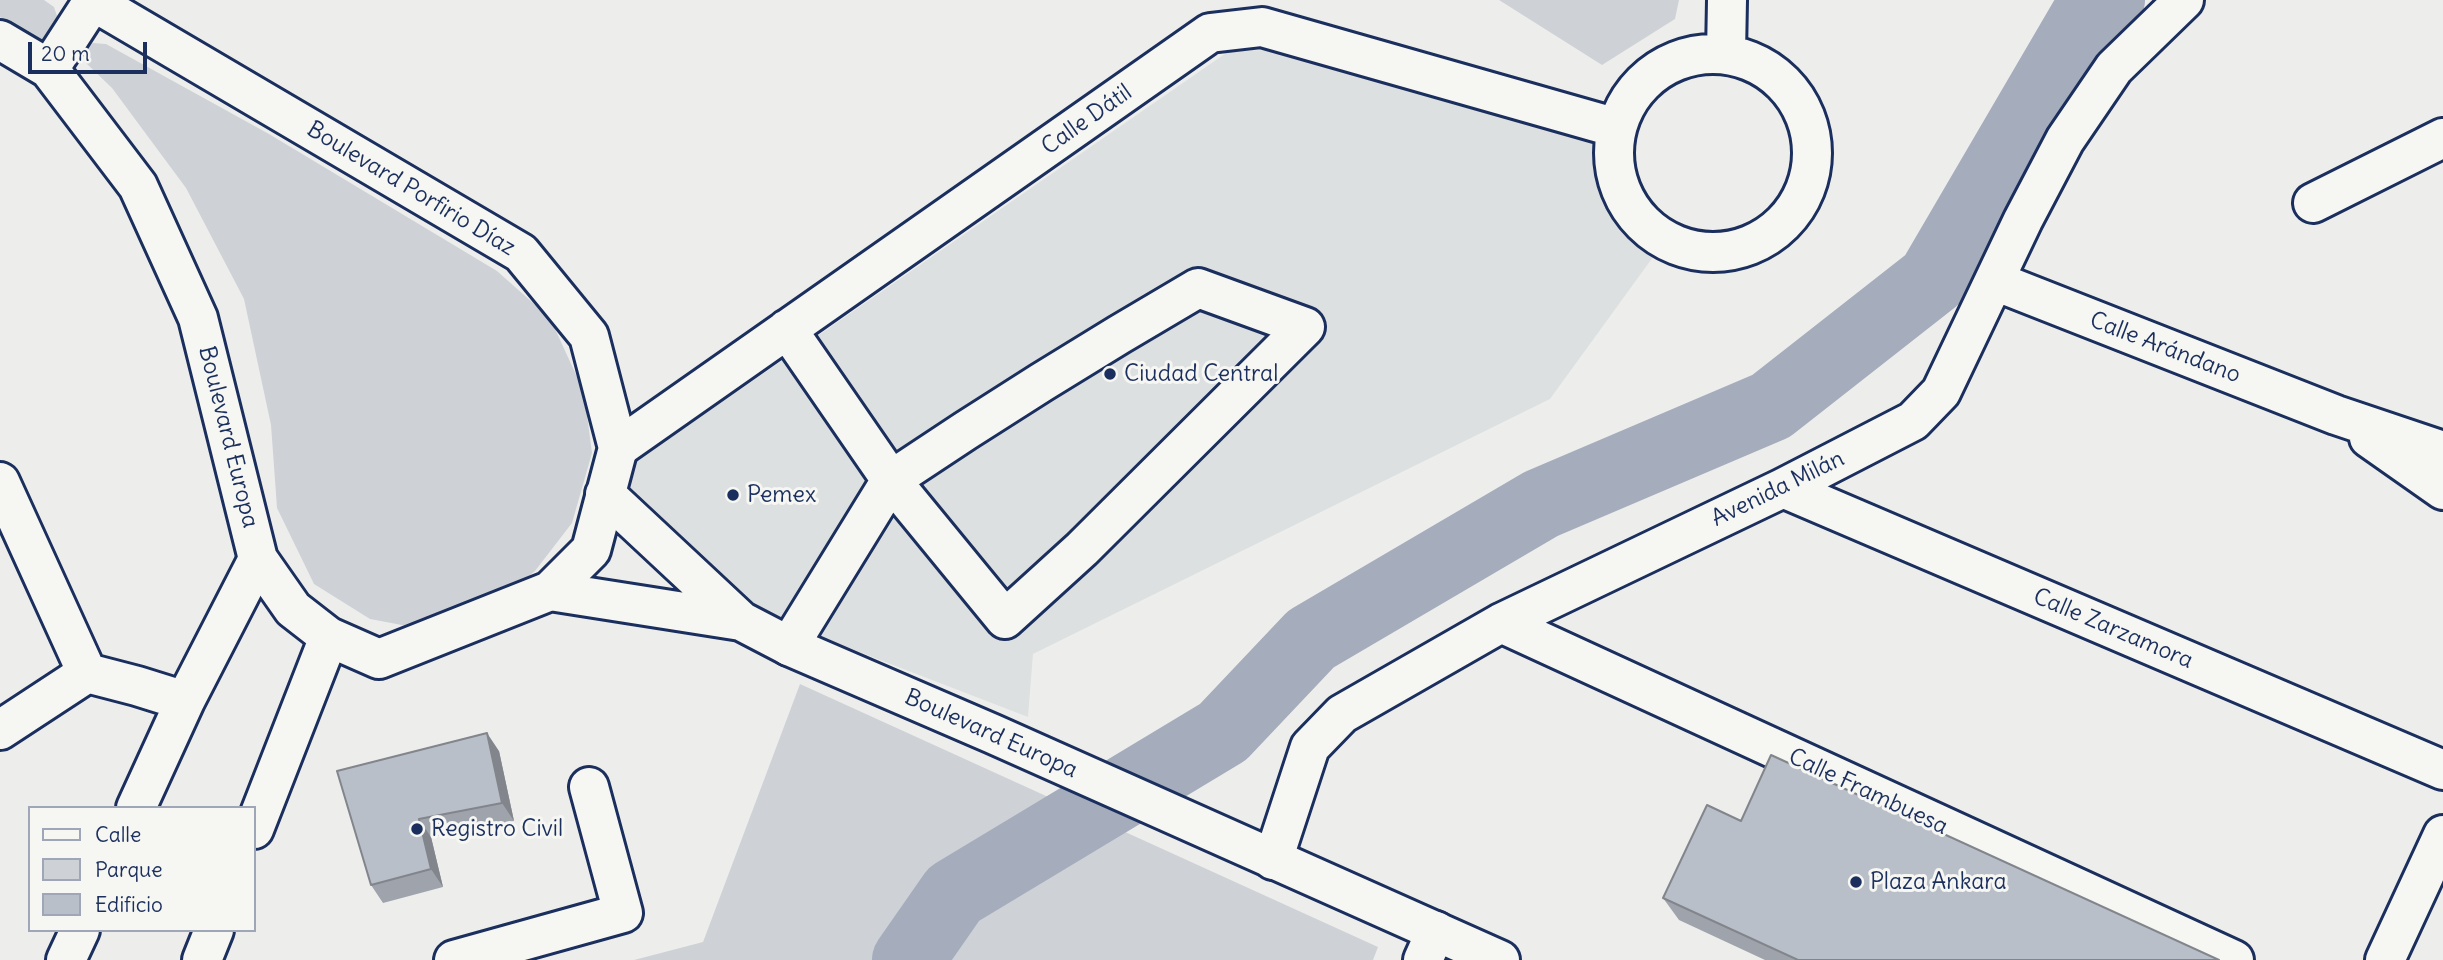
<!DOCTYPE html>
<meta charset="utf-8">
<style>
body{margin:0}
#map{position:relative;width:2443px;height:960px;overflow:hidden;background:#edeeec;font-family:Delius,sans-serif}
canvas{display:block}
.legend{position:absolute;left:28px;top:806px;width:228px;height:126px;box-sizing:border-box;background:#f6f6f2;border:2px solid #9ea6b7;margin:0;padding:9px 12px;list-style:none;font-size:21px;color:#1b2f5e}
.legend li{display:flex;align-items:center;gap:14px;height:35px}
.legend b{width:35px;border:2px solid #9ea6b7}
.scale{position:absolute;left:28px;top:42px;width:119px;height:32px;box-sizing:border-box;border:4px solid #1b2f5e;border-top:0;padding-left:9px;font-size:21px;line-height:24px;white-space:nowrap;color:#1b2f5e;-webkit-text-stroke:5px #f6f6f2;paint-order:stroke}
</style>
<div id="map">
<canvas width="2443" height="960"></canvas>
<ul class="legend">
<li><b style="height:9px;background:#f6f6f2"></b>Calle</li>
<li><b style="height:19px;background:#ced2d7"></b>Parque</li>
<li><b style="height:19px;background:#b9bfc8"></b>Edificio</li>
</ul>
<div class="scale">20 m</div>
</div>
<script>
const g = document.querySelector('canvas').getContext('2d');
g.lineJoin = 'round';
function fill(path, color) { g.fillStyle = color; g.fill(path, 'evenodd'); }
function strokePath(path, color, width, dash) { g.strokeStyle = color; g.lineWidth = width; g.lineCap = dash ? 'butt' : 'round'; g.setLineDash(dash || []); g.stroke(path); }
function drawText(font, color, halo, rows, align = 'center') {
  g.font = font + ' Delius,sans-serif'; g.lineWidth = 6; g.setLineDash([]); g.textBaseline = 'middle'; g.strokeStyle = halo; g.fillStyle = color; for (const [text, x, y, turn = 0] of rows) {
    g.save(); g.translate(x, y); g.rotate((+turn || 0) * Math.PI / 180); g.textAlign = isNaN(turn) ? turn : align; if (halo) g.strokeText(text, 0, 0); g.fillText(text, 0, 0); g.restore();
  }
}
fill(new Path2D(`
 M1270,50l328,89 -5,32 33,63 30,19 -106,146 -517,255 -5,63 -218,-84 -59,-28 -122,-113 2,-27 598,-414z`), '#dde0e1');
fill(new Path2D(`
 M0,0h44l10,7 6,18 -11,14 -15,1 -34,-23z
 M1499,0h180l-4,19 -73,46z
 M93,43l13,1 163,90 228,137 53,47 34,74 8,61 -20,70 -37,48 -49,40 -63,18 -53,-10 -56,-35 -37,-76 -6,-83 -27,-126 -58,-111 -74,-100 -25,-24 -6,-11z
 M800,684l578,263 -5,13h-739l69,-18z`), '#ced2d7');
strokePath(new Path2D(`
 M908,960l46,-66 269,-162 88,-93 230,-135 230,-98 162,-127 152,-260 24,-19`), '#a5acbc', 72);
const minor = new Path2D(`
 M1726,54l1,-54
 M1614 153a99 99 0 1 1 198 0a99 99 0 1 1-198 0Z
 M2313,203l130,-65
 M1995,281l341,134 107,36
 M1198,288l107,39 -223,222 -77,70 -114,-139c101,-68 202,-131 307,-192z
 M787,329l104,151 -102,166
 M2369,438l74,52
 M618,448l592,-415 52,-6 355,101
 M0,482l87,191
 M1783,488l660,282
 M1501,623l733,337
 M0,730l87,-57 50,13 48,15
 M136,808l49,-107 73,-142
 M254,829l75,-192
 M1273,860l37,-113 32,-33 159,-91 282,-135 130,-67 28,-29 82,-172 42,-80 49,-72 70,-68
 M66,960l14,-30
 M202,960l12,-30
 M454,960l169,-47 -34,-126
 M1423,960l13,-29
 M2385,960l58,-125`);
const major = new Path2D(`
 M0,40l49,29 89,117 60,132 60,241 35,50 36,28 50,22 171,-68 41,-41 27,-102 -29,-112 -68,-83 -430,-253
 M49,69l44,-68
 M605,494l136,127 48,25 204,88 507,226
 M550,591l191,30`);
strokePath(minor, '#1b2f5e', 44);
strokePath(major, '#1b2f5e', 44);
strokePath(minor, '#f6f6f2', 38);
strokePath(major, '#f6f6f2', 38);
fill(new Path2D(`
 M499,751l15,70 -83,16 12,50 -60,16 -12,-18 -34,-114z
 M1741,821l478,139h-454l-86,-40 -16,-22z`), '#9fa4ac');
fill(new Path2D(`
 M487,733l12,18 15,70 -12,-18z
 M419,819l12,18 12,50 -12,-18z`), '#82868c');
const building = new Path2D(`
 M487,733l15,70 -83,16 12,50 -60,16 -34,-114z
 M1771,755l448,205h-421l-135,-62 44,-93 34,16z`);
fill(building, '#b9bfc8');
strokePath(building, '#82868c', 2);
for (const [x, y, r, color] of [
 [1110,374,7,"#1b2f5e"],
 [733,495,7,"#1b2f5e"],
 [417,829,7,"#1b2f5e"],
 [1856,882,7,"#1b2f5e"]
]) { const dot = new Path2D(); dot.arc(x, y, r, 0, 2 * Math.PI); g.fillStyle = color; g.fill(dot); strokePath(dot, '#f6f6f2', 2.5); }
drawText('23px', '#1b2f5e', '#f6f6f2', [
 ["Calle Dátil",1087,120,-35],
 ["Boulevard Porfirio Díaz",411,189,31],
 ["Calle Arándano",2165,348,21],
 ["Boulevard Europa",228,437,76],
 ["Avenida Milán",1778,489,-26],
 ["Calle Zarzamora",2113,629,23],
 ["Boulevard Europa",991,734,24],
 ["Calle Frambuesa",1868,792,25]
]);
drawText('23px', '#1b2f5e', '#f6f6f2', [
 ["Ciudad Central",1124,374],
 ["Pemex",747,495],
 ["Registro Civil",431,829],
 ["Plaza Ankara",1870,882]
], 'left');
</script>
